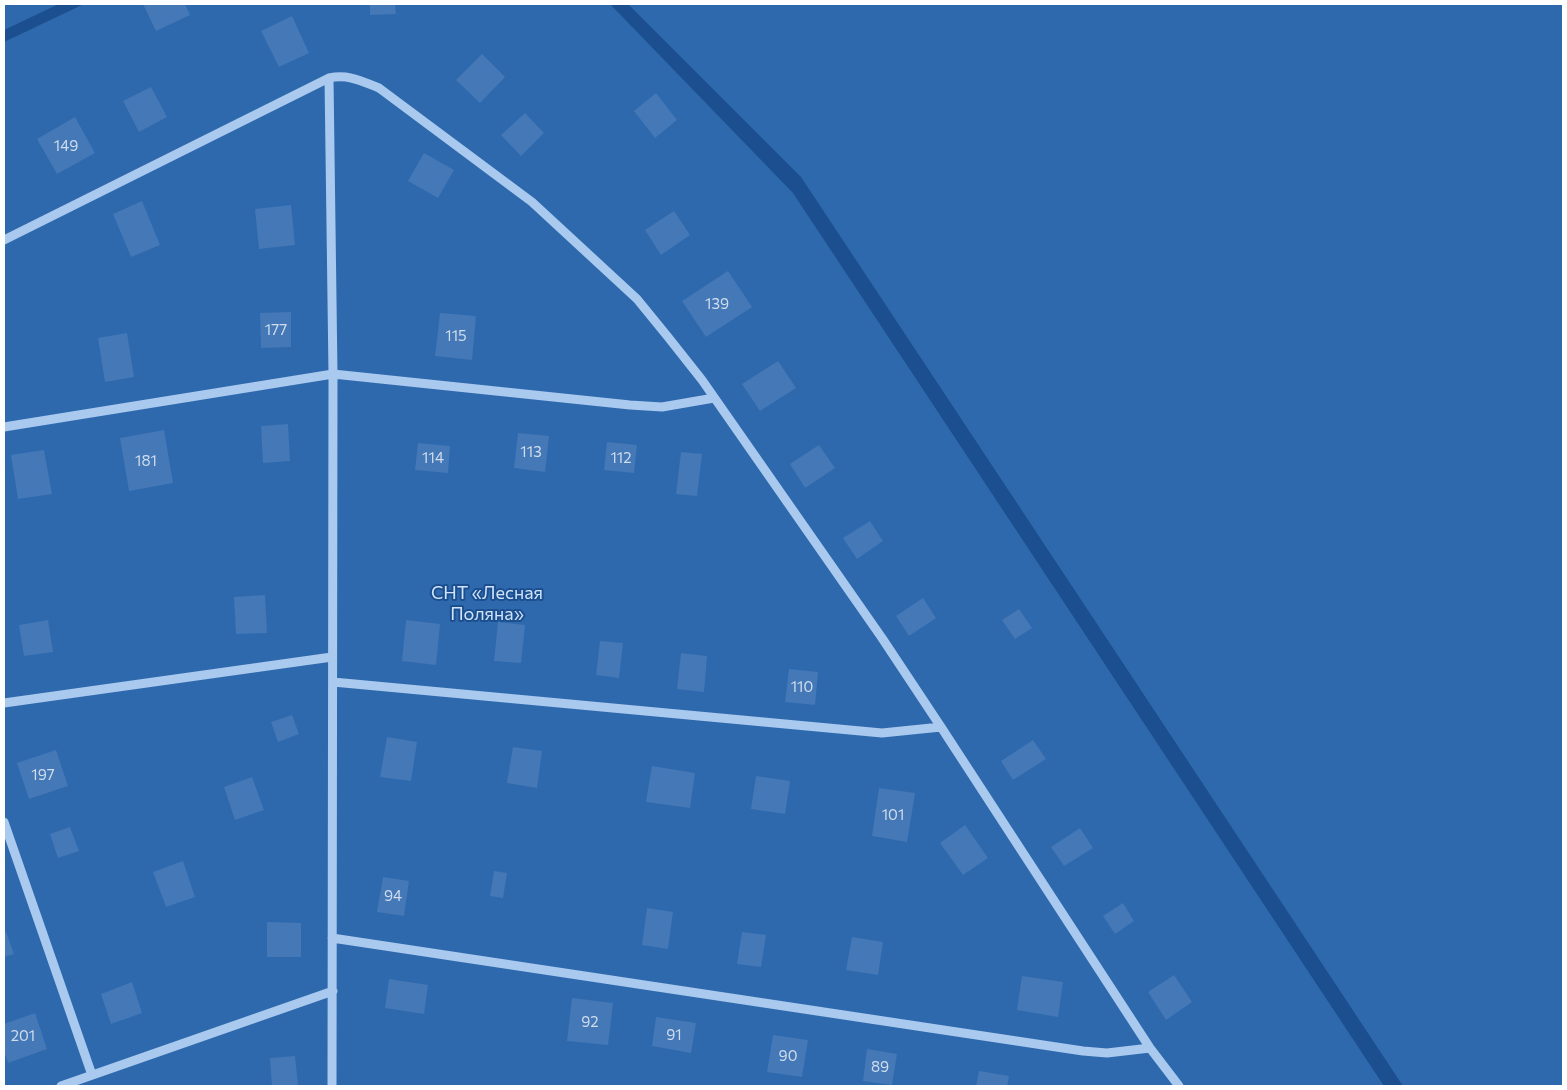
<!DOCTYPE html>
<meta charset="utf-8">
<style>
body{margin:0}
#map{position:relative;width:1567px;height:1090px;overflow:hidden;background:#1b4f8f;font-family:Commissioner,sans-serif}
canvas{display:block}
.frame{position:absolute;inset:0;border:5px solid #fff;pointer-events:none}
</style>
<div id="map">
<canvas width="1567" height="1090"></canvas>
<div class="frame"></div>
</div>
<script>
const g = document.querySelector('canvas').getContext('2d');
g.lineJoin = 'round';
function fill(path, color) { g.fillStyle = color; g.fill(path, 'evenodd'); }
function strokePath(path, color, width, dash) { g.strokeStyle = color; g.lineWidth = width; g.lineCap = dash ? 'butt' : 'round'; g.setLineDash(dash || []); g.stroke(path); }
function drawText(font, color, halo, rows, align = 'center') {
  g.font = font + ' Commissioner,sans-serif'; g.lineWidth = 4; g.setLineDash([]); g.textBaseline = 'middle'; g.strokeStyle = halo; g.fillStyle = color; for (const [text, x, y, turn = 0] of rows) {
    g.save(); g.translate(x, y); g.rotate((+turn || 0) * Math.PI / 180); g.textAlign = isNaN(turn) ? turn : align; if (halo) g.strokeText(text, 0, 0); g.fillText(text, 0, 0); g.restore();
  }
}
fill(new Path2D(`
 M4,4h55l-55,26z
 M84,4h526l183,189 591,893h-1380v-1044z
 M628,4h935v1082h-160l-602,-909z`), '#2e69ad');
fill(new Path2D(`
 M143,4h42l5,11 -34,16z
 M370,4h25l1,10 -26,1z
 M292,16l17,37 -30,14 -18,-36z
 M482,54l23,23 -25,26 -24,-23z
 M151,87l16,30 -28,15 -16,-31z
 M656,93l21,27 -22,18 -21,-27z
 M525,113l19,20 -23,23 -20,-21z
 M75,117l20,36 -38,21 -20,-35z
 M424,153l30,17 -16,28 -30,-17z
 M142,201l18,44 -29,12 -18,-43z
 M291,205l4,40 -36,4 -4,-40z
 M674,211l16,24 -29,20 -16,-25z
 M728,271l24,36 -46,30 -24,-36z
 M291,312v35l-30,1 -1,-35z
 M440,313l36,3 -4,44 -37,-4z
 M127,333l7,44 -29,5 -7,-44z
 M778,361l18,27 -36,23 -18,-27z
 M288,424l2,37 -27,2 -2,-37z
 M164,430l9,53 -44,8 -9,-53z
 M518,433l31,3 -4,36 -31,-4z
 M607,442l30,3 -3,28 -30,-3z
 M418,443l32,3 -2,27 -33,-3z
 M819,445l16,23 -30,20 -15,-24z
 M44,450l8,44 -34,5 -7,-44z
 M681,452l21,2 -5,42 -21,-2z
 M870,521l13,20 -26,18 -14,-21z
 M265,595l2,38 -31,1 -2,-37z
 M923,598l13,20 -27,18 -13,-20z
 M1019,609l13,19 -17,11 -13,-19z
 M48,620l5,32 -29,4 -5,-31z
 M406,620l34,4 -4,41 -34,-4z
 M498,622l27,3 -4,38 -27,-2z
 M600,641l23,2 -4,35 -23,-3z
 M681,653l26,3 -3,36 -27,-3z
 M789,669l29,3 -3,33 -30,-3z
 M292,715l7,19 -21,8 -7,-20z
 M387,737l30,5 -6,39 -31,-4z
 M1033,740l13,19 -33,21 -12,-19z
 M513,747l29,4 -5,37 -30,-5z
 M56,750l12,36 -39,13 -12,-36z
 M652,766l43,7 -5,35 -44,-6z
 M756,776l34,5 -5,33 -34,-5z
 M252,777l12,33 -29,10 -11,-33z
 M879,788l36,5 -8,49 -35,-6z
 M965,825l23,33 -25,17 -23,-32z
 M70,827l9,24 -21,7 -8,-24z
 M1080,828l13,20 -29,18 -13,-19z
 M183,861l12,36 -29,10 -13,-35z
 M494,871l13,2 -4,25 -13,-2z
 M383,877l26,4 -5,35 -27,-4z
 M1123,903l11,18 -19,13 -12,-18z
 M647,908l26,4 -5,37 -26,-4z
 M267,922l34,1v34h-34z
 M4,932h2l8,22 -10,3z
 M742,932l24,3 -5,32 -24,-3z
 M852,937l31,5 -5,33 -32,-5z
 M1174,975l18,27 -26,18 -18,-28z
 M1022,976l41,6 -5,35 -41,-7z
 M389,979l39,6 -4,29 -39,-6z
 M132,982l10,31 -31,11 -10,-30z
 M572,998l41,5 -5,42 -41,-4z
 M35,1013l12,36 -39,14 -4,-12v-27z
 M656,1017l40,6 -5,30 -39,-7z
 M773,1035l35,5 -6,37 -35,-5z
 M867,1049l30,5 -5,31 -29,-4z
 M295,1056l3,30h-26l-2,-28z
 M979,1071l30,5 -2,10h-31z`), '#4478b7');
strokePath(new Path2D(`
 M329,78l4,296 -1,712
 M4,240l325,-162c20,-4 32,3 50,10l153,114 105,97 31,38 34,43 180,258 59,89 209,321 29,38
 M4,427l329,-53 297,31 32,2 52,-9
 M333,682l549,51 59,-6
 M4,703l328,-46
 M4,822l88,253
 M332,938l751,113 24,2 43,-5
 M61,1086l272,-95`), '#a9c9ee', 9);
drawText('15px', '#d0dded', null, [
 ["149",66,146],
 ["139",717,304],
 ["177",276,330],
 ["115",456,336],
 ["113",531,452],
 ["114",433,458],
 ["112",621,458],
 ["181",146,461],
 ["110",802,687],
 ["197",43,775],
 ["101",893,815],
 ["94",393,896],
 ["92",590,1022],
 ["91",674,1035],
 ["201",23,1036],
 ["90",788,1056],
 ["89",880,1067]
]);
drawText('18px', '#cfe3fa', '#1b4f8f', [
 ["СНТ «Лесная",487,593],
 ["Поляна»",487,614]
]);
</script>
